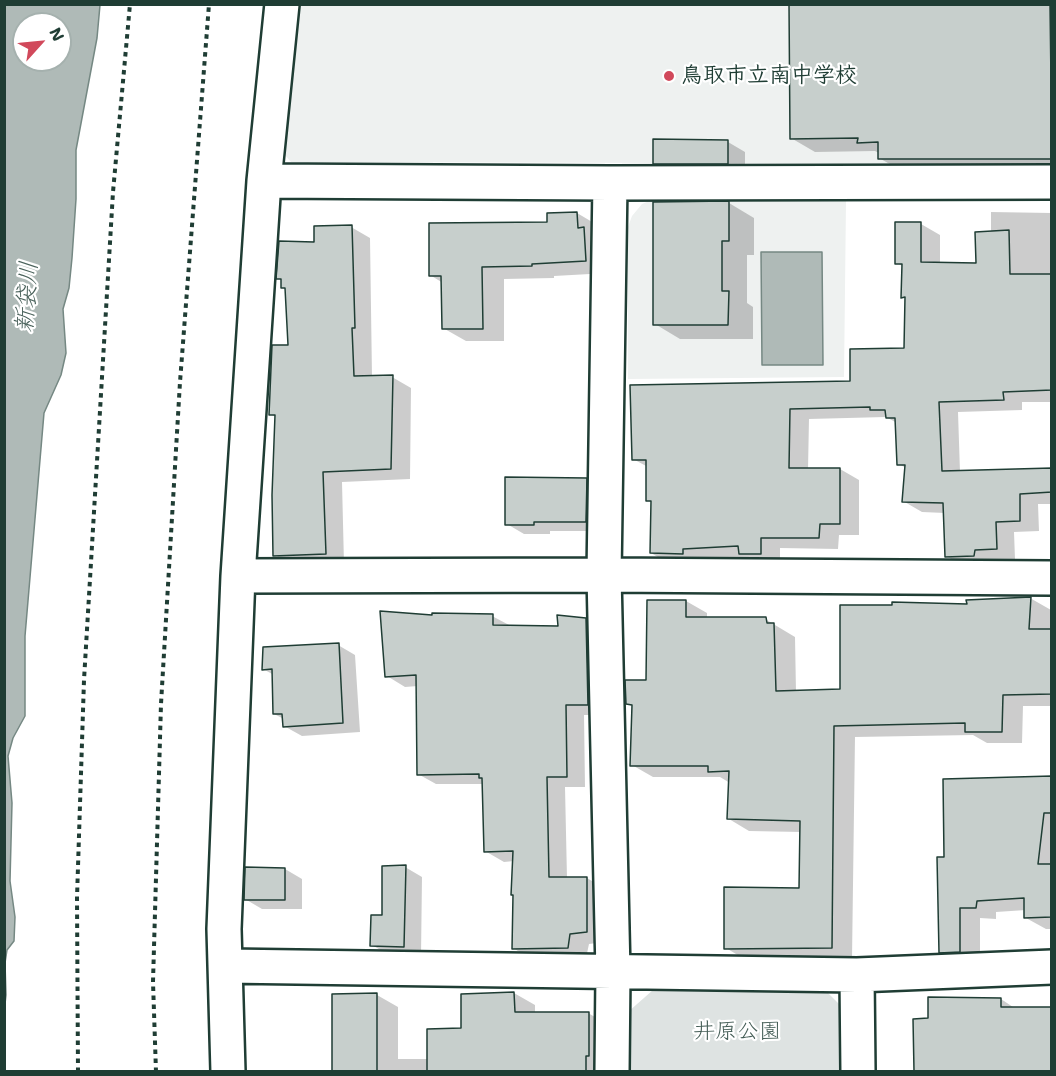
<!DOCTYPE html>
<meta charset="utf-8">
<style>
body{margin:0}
#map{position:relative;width:1056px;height:1076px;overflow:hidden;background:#fff;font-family:"Shantell Sans",sans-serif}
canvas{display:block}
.frame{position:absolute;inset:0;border:6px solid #1f3d34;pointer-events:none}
.north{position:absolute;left:12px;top:12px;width:60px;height:60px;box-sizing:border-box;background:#fff;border:2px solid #a5b1ae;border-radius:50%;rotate:63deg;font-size:16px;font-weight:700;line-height:24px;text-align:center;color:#1f3d34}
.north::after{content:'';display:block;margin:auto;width:21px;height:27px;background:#d1495b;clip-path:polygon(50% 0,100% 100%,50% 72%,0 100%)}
</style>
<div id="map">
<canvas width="1056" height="1076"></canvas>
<div class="frame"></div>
<div class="north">N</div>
</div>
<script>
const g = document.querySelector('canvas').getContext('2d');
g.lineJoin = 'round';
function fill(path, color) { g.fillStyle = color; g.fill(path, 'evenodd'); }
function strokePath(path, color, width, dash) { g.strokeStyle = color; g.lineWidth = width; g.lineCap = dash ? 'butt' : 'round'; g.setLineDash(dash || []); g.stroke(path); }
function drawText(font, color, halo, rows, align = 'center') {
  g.font = font + ' "Shantell Sans","Klee One",sans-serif'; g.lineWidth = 4.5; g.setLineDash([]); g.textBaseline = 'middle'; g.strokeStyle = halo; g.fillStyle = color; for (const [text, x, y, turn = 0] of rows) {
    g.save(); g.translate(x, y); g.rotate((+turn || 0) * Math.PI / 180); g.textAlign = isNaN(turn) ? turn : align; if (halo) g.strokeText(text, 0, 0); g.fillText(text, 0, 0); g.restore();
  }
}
fill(new Path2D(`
 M293,5h758v159l-760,-2 -12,-14z
 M654,199l192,2 -2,176 -216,2v-152l4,-11 10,-12z`), '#eef1f0');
fill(new Path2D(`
 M653,990l175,3 15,15v63h-215v-59z`), '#dee3e2');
const water = new Path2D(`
 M5,4l95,1 -3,33 -21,112v49l-4,59 -3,30 -6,21 3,44 -5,22 -17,38 -19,223v80l-12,22 -5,18 4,47 -2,78 5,36 -1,24 -7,9 -2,13 1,32 -1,9zM24,24h36v36h-36z
 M761,252h61l1,113h-61z`);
fill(water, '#afbab7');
strokePath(water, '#758883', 1.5);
fill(new Path2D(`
 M791,4h261v168h-148l-25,-14v-5l-4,-2 -60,1 -24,-14z
 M728,142l17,10v21h-73l-17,-10z
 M729,203l25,15v37h-7v48l6,4v32h-73l-25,-15z
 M991,212l61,1v189h-30v8l-64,2 2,60 92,-3v35h-14l1,27 -25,1 1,27 -21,1 -1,6 -28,1 -19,-11 -1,-43 -23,-1 -19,-11 3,-33 -7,-4 -2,-41 -11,-6 -77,2 -1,51 32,-1 19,11v55h-20l-1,14 -58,-1v16l-21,1 -12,-8 -45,2 -32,5 -19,-11 2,-50 -6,-3 1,-33 -15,-8 219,-77 54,-33v-50l-3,-2 1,-30 -7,-4 24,-39 19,11v29h37l14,-32z
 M577,213l22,13 9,47 -54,3v2l-50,1v62h-38l-23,-13v-45l-13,-8z
 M351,227l19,11 2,139h20l19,11 -1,91 -68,3 2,82 -50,2 -19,-11 1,-138 -6,-3 20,-67 -3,-57 -5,-3v-7l-4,-2 38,-35z
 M586,480l17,10v41h-53v3h-26l-17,-10z
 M1030,598l21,12 1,96h-29l-1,37h-35l-14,-8 -118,2 -3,222 -106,1 -20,-12 74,-59 1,-57 -52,-1 -20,-12 1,-36 -10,-6h-67l-21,-12v-59l-5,-2 20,-23 39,-80 21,12v6h58l30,18 1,55 46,-2 126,-85z
 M492,616l19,10 49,2 26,-8 18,10 2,85h-22l1,72h-20l2,91h20l18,11v53l-16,2 -3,14 -55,1 -18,-11 1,-87 -10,1 -19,-11 -1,-67h-48l-18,-10v-88l-13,1 -18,-11 47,-59z
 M338,645l17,10 5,77 -58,4 -18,-10v-7l-10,-5v-39l-11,-6z
 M1052,778v151h-6l-20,-11v-8l-30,2v7l-16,-1v45l-20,1 -20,-12 5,-93z
 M405,867l17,10 -1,79 -32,-1 -17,-10z
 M285,869l17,10v30h-40l-17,-10z
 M514,993l21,12v9l53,-1 21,12 1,47h-277v-77h44l21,12v52h31l34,-30z
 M1001,999l15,10 36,-1v64h-137v-52h15z`), '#0003');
const building = new Path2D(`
 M789,4h261l2,155h-174v-17l-21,1 1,-5 -68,1z
 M653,139l75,1v24h-75z
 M729,201v40h-7v50h7l-1,34h-75v-123z
 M577,212l1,16 6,-1 2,34 -54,3v2l-50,1 1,62h-41l-1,-53h-12v-53l118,-1v-9z
 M895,222h26v40l55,1 -1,-31 34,-2 1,44h42v116l-49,2 1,8 -65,2 3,69 110,-3v24l-32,2v27l-24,1 1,27 -22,1 -1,6 -29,1 -2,-54 -41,-1 3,-37h-8l-2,-47h-9l-1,-8h-15v-3l-80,2 -1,59h51v56h-20l-1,14h-58v16h-22l-1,-8 -55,3v5l-33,-1 1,-52h-5v-41h-14l-2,-75 220,-4v-32l54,-1 1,-51 -4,1 1,-34h-7z
 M352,225l3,103h-3l2,48 39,-1 -2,94 -68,3 3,82 -53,2 -1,-61 3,-80h-6l3,-70h16l-3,-57h-4v-9h-5l3,-38 35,1v-16z
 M505,477l82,1 -1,44h-52v3h-29z
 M1031,597l-2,32h23v65l-49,1 -1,37h-37v-9l-131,3 -2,222 -108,1v-62l75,1 1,-67 -73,-2 2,-48 -21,1v-6h-78l2,-61 -6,-1 -1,-24h21l1,-80h39v17h80l1,6h7l2,68 64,-2v-84h52v-3l75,2 -1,-4z
 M380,611l52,4v-2l61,1v11l65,1 -1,-11 29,3 2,87h-22l1,72h-20l2,100h38v55l-17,2 -2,14 -56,1 1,-54h-2l2,-44 -29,1 -2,-74h-3v-4l-62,1 -1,-100 -31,2z
 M339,643l4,80 -60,4 -1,-13h-9l-1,-45 -10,1 1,-23z
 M1052,776v37h-8l-6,51h14v53l-28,1v-20l-47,3 -1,7h-16v44l-21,1 -2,-96h7l-1,-78z
 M406,865l-2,82 -34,-1 1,-31h11v-49z
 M245,867l40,1v32h-41z
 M514,992l1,20h74v44h-3v15h-159v-42l34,-1v-34z
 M377,993v78h-45v-77z
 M928,997l73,1v9h51v64h-138l-1,-52 15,-1z`);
fill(building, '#c7cfcc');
strokePath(building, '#1f3d34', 1.5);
const street = new Path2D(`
 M264,181l346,2 442,-1
 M610,183l-6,392 9,397 -1,100
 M238,576l366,-1 448,3
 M227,966l630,9 195,-8
 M857,975l1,97
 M228,1072l-4,-143 14,-353 26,-395 18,-177`);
strokePath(street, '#1f3d34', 38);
strokePath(new Path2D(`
 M78,1072l-1,-174 7,-218 29,-488 17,-188
 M156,1072l-3,-90 8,-278 19,-322 29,-378`), '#1f3d34', 4, [4.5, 4.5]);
strokePath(street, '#fff', 33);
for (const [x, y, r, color] of [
 [669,76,6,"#d1495b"]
]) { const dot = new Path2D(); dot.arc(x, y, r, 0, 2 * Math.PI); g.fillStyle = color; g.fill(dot); strokePath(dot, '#fff', 2); }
drawText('bold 22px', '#1f3d34', '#fff', [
 ["鳥取市立南中学校",681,76]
], 'left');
drawText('22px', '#455e57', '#fff', [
 ["井原公園",737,1032]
]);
drawText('italic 24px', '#4a625b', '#fff', [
 ["新袋川",28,297,-86]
]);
</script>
